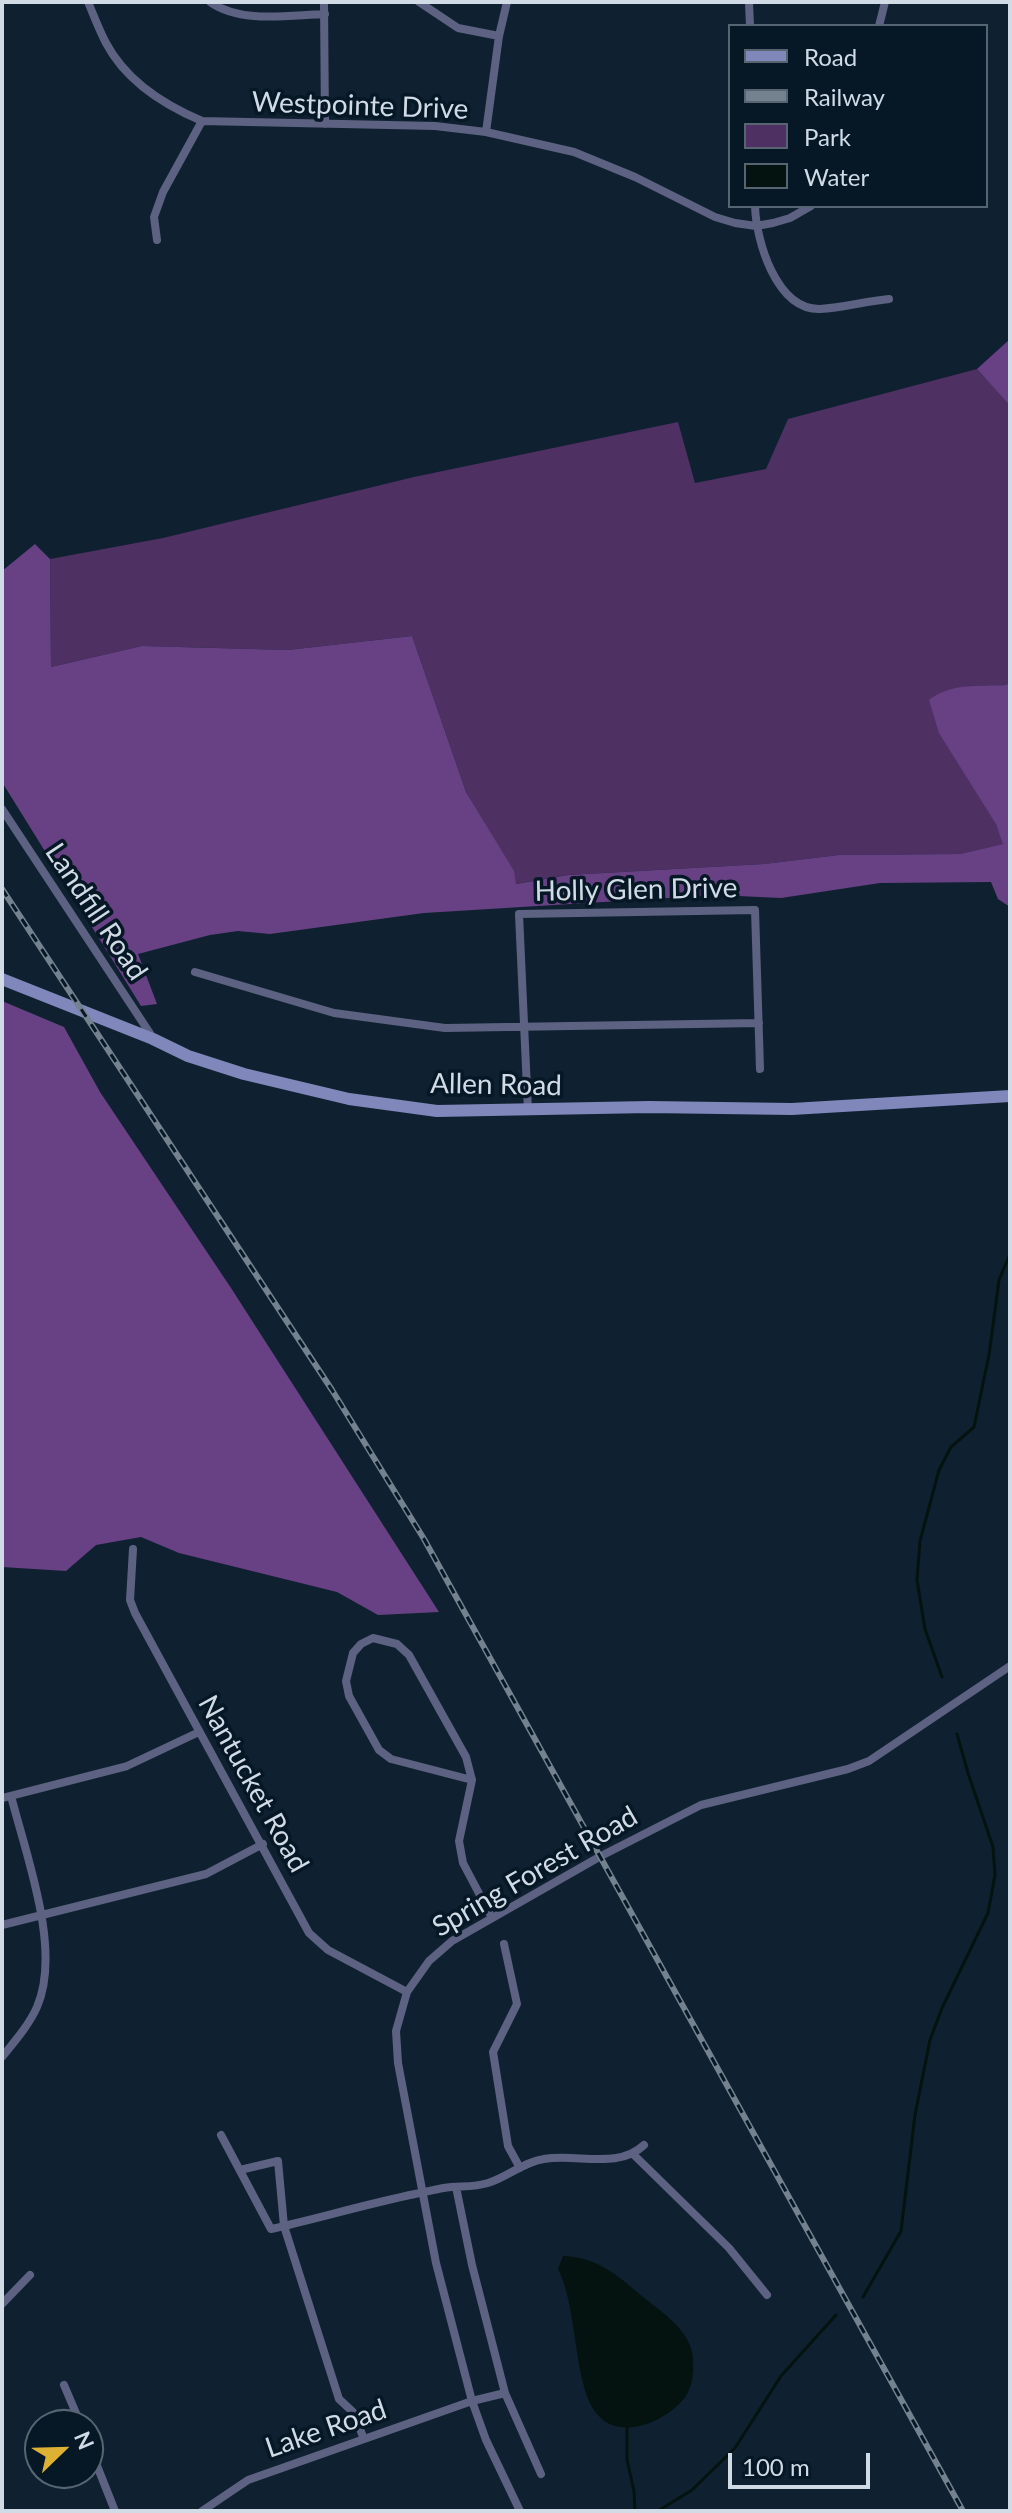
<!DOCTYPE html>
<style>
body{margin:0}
#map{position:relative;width:1012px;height:2513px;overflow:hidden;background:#0f2130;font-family:Lato,sans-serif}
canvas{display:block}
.frame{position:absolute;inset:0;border:4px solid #d0dbe6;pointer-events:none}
.legend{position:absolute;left:728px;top:24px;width:260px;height:184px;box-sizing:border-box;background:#061726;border:2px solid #576573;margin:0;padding:10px 14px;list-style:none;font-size:24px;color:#d0dbe6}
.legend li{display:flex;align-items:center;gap:16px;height:40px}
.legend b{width:40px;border:2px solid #576573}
.north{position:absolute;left:24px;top:2409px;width:80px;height:80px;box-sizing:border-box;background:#061726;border:2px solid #576573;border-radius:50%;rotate:67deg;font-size:22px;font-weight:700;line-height:32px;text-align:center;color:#d0dbe6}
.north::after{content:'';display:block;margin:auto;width:28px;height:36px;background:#ddb133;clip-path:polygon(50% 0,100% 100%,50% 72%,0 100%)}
.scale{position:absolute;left:728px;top:2453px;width:142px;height:36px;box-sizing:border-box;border:4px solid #d0dbe6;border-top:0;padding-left:10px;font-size:24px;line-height:28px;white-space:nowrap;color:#d0dbe6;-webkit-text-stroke:6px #061726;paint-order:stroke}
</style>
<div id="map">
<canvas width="1012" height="2513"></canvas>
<div class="frame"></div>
<ul class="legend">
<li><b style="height:10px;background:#8087bb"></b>Road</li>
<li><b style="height:10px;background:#74828f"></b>Railway</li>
<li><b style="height:22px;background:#4e3063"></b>Park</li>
<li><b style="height:22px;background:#041310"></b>Water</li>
</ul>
<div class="north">N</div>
<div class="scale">100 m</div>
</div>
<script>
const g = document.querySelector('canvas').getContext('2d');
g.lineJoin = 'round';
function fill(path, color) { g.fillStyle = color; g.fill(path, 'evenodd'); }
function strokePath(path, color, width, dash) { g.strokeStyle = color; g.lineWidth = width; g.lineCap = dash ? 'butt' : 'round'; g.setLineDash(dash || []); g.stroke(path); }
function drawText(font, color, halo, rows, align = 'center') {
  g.font = font + ' Lato,sans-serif'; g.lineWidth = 7; g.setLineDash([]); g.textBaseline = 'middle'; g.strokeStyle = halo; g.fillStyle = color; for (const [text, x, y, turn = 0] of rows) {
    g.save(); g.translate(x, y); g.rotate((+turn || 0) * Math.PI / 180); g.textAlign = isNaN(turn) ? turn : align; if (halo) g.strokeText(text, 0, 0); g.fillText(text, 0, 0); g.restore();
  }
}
fill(new Path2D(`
 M977,369l33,37v276l-4,3 -39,1 29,138 8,20 -44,10 -121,1 -75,9 -197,11 -52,9 -2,-13 -47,-79 -54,-156 -124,14 -146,-4 -91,21 -1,-108 113,-21 251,-61 264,-55 17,61 71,-14 22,-50z`), '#4e3063');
fill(new Path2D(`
 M1010,339v67l-33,-37z
 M35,544l15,15 1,108 91,-21 146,4 124,-14 54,156 48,79 2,13 52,-9 196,-11 75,-9 121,-1 43,-10 -7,-20 -57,-91 -10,-33c21,-17 51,-14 77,-15l4,-3v225l-12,-8 -7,-17 -111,1 -99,15 -64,-3 -293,18 -154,21 -32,-3 -28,4 -72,19 19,50 -16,2 -139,-224v-211z
 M2,1001l62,26 36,65 131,196 208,324 -61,3 -41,-23 -158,-39 -38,-16 -45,8 -30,26 -64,-4z`), '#684185');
fill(new Path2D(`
 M563,2256c31,1 51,16 74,36 19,16 46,32 54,56 4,14 3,36 -5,48 -17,24 -66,47 -89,18 -24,-29 -19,-106 -39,-145z`), '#041310');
strokePath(new Path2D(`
 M942,1677l-17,-48 -8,-49 3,-39 19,-71 12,-23 23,-20 15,-72 10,-75 11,-26
 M863,2297l38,-66 14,-116 15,-75 12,-32 46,-95 7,-38 -2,-28 -25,-74 -11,-39
 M627,2428v32l7,31 1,20
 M658,2511l34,-21 43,-42 46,-72 55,-61`), '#041310', 3);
strokePath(new Path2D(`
 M88,2c6,14 11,28 18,41 20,38 58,62 96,78l233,5 51,6 88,20 61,25 80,40 20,6 21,3 17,-3 17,-5 21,-12
 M210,2c31,22 79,13 115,12
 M324,2l1,122
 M419,2l39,26 41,8
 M749,2l1,24
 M879,26l6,-24
 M486,132l13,-96 8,-34
 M755,206c1,34 21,104 65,103 23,-1 46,-8 69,-10
 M157,240l-3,-23 9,-25 39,-71
 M2,809l151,229
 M195,972l139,41 111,15 314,-5
 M528,1111l-9,-197 236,-4 5,159
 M133,1549l-3,51 5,13 174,320 19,17 79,42
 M472,1780l-81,-21 -12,-9 -30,-54 -3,-15 7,-28 8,-9 12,-6 24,6 12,11 57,102 6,23 -13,61 4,22 29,55
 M2,1798l125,-32 72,-34
 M2,1925l204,-51 57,-30
 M504,1944l13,60 -24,48 15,94 12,22
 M2,2057c13,-16 27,-32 35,-50 25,-57 -11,-152 -26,-211
 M221,2135l50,94c48,-11 96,-25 144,-35 12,-2 24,-6 36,-7 13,-1 24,0 37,-4 20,-6 35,-21 56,-24 32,-6 74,11 100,-14
 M634,2155l95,93 38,47
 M240,2170l38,-9 6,65 55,173 14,13 11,27
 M456,2187l16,78 33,128 36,81
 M2,2304l28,-29
 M64,2385l17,40
 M88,2443l27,68
 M202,2511l46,-31 224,-79 33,-8
 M520,2511l-34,-71 -14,-39 -36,-138 -38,-200 -2,-32 11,-39 22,-31 23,-20 149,-85 100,-51 147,-36 21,-8 141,-95`), '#5d6282', 8);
strokePath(new Path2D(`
 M2,979l151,60 35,17 56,18 105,25 88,12 212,-4 143,2 218,-13`), '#8087bb', 12);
const rail = new Path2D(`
 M2,889l330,501 92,149 539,972`);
strokePath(rail, '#74828f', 6);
strokePath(rail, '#061726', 3, [9]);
drawText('28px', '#d0dbe6', '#061726', [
 ["Westpointe Drive",360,106,2],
 ["Holly Glen Drive",636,890,-1],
 ["Landfill Road",96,912,56],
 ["Allen Road",496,1085,1],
 ["Nantucket Road",253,1784,61],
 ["Spring Forest Road",535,1872,-30],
 ["Lake Road",326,2429,-19]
]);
</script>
